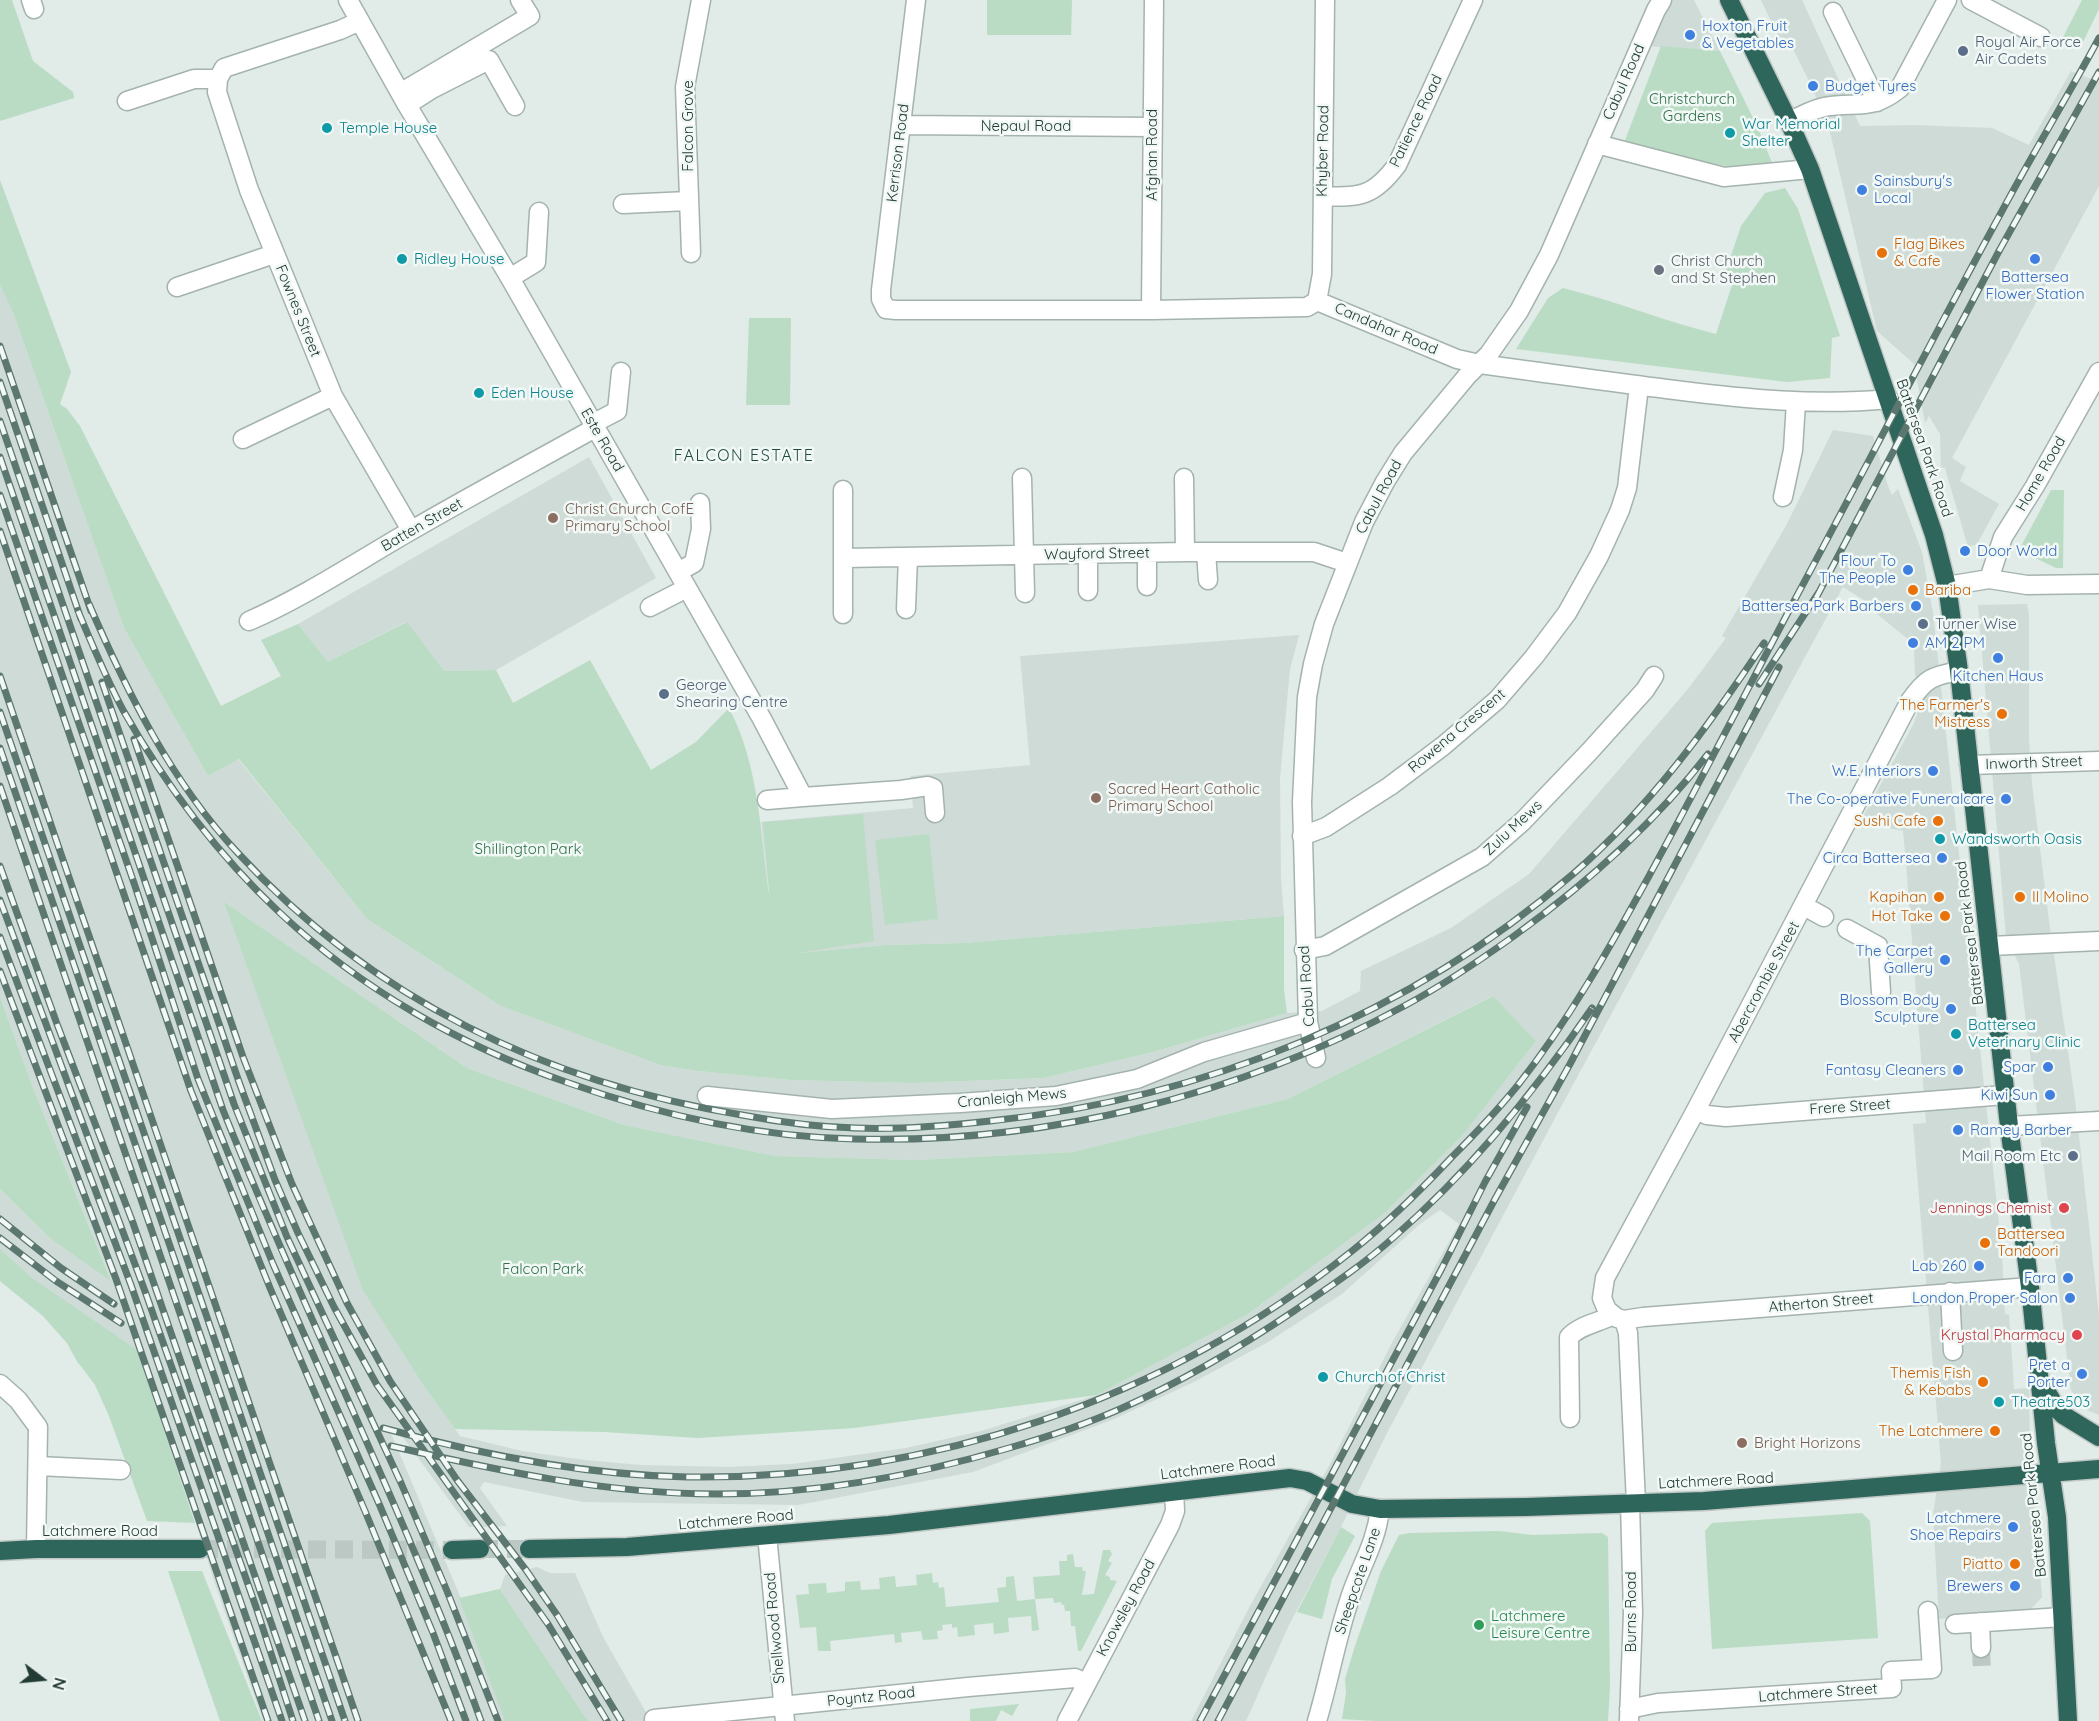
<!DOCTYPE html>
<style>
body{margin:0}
#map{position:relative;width:2099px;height:1721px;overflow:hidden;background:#e1ebe7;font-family:Quicksand,sans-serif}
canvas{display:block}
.north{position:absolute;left:12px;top:1649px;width:60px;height:60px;-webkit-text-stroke:4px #f1f8f5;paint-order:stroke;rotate:106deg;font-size:16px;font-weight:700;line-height:24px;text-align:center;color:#223b35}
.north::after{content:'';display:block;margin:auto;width:21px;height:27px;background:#223b35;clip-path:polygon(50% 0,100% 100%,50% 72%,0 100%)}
</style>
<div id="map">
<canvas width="2099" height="1721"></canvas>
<div class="north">N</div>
</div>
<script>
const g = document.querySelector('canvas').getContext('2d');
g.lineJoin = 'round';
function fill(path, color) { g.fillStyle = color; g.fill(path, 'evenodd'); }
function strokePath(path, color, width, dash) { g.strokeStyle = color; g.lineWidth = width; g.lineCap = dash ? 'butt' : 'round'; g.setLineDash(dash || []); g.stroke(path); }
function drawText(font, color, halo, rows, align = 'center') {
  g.font = font + ' Quicksand,sans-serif'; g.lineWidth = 5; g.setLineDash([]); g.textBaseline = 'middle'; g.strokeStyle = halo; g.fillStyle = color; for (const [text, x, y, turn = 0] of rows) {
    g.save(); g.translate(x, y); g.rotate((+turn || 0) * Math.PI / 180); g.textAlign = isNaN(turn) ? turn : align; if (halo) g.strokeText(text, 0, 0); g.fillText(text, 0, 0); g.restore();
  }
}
fill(new Path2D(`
 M1652,0h42l26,51 -74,-5z
 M1761,0h41l58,126 56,-1 76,3 37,17 42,-74 28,11v104l-147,272 14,9 -6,14 39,23 -22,40 -9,3 -23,-79 -4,-1 -1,-33 -11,-18 -4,7 -11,-59 -37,-33 -48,-203 -18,-43 -20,-40 -7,3z
 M0,285l14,30 110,313 84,148 30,-17 129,160 134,87 159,59 38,6 92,9 123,3 131,-5 109,-26 134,-39 35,-2 38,-20 1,-20 90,-43 78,-54 159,-185 38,-51 -4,-2 65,-112 46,-94 40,6 15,50 4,9 6,-6 24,63 11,61 69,639 3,62 4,1 5,74 15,-1 1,65 12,144 -11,12 -92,10 -6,-105 8,-51 -28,-339 13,-1 -20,-261 -3,-31 -24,-5 -16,-9 51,-94 10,-30 -9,-18 -1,-31 -42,-34 -2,-6 -27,-17 -281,518 -175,328 -47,96 -51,96 -43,96h-55l60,-117 79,-140 63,-123 66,-117 -19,-14 -20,14 -78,70 -74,48 -74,40 -80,37 -141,53 -175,33 -215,-3 -99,-20 -4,6 27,38 -38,1 -73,-99 -6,3 123,290h-250l-48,-137 -21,-67 -27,-76 -89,-78 -11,-20 -24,-27 -43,-35v-92l51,50 60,41 -79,-195 -32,-88zM225,903l242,165 157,57 151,31 142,4 156,-8 215,-53 204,-103 44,45 -73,94 -78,78 -137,101 -151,81 -116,36 -75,17 -114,16 -64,3 -87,-2 -56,-5 -63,-9 -62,-15 -36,-50z
 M589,457l67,121 -160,92 -52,1 -38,-49 -78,40 -30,-38z
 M2027,604l2,12v125l3,43 17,137 26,179 24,216v99l-12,-5 -16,-20 -52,-426 -13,-27 -28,-332z
 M1299,635l-9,34 -10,109 1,100 3,38 -320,27 -79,2 -109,10 -15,-133 152,-14 -3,-32 120,-11 -10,-109z
 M537,1567l13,6h25l28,64 48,84h-63l-88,-132 5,-14z`), '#cfdbd6');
fill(new Path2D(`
 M0,0h12l21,61 40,31 1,6 -74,23z
 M987,0h85l-1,35h-84z
 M2082,0h17v9l-17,35 -20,-5z
 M1661,46l59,5 37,75 16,39 -31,4 -64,-12 -54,-14z
 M0,180l71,192 -11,32 7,5 13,17 141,280 60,-30 -20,-36 37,-16 30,38 79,-40 37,49 52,-1 17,33 77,-43 61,110 45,-28 33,-34c31,59 31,127 41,192l-7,-78 100,-8 11,127 -77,12 88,-8 79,-2 320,-27v74l3,23 -134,39 -109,26 -131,5 -123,-3 -92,-9 -38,-6 -159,-59 -134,-87 -128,-160 -31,17 -84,-148 -110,-313 -14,-30z
 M1785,188l13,21 42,127 -8,2 -2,40 -43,4 -271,-33 32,-51 15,-10c52,13 101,33 153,46l17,-52 -10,-3 18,-53 24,-33z
 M749,318h42l-1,87h-44z
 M2051,490h13l-1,78h-7l-37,-18z
 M929,834l9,85 -53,6 -10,-85z
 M224,902l243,166 157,57 151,31 142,4 156,-8 215,-53 205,-103 43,45 -73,94 -78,78 -137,101 -151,81 -243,33 -156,10 -94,-6 -149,-3 -31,-43 -61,-96z
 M0,997l32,88 79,196 -60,-42 -51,-50z
 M0,1249l32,29 105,72 58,173 -48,-2 -38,-105 -14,-31 -18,-24 -10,-18 -24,-27 -43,-35z
 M1862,1513l8,8 8,117 -166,11 -7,-118 7,-8z
 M1341,1527l14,9 -23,43 -10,40 -25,-7z
 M1499,1531l33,4 70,-2 6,4 2,151 -2,33h-234l-32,-2 4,-26 -1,-14 9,-30 27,-78 18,-36 10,-2z
 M1103,1550h7l2,4 -4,7 4,2 -7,12 5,2v3l7,1 -36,70h-3l-3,-25h-4l-1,-15h-5l-1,-6h-2l-1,-3 -7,1 -1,-5 -18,1 4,31 -7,1 -1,-15 -23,2 1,14 -15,2 -1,-11 -19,2 1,10 -17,2 -1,-10 -5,1v-4l-10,1 1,5 -6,1 1,8 -15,1 -2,-9 -20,2 1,9 -7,1 -1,-9 -64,7 1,10h-13l-2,-24 -16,1 -4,-33 13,-1 -1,-10 18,-1 1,10 18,-2v-9l15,-1 1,9 19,-1 -1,-11 16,-2 1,11 21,-2 -1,-10 16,-2 1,10 5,-1 1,6 5,-1 2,20 53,-5 -2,-14 9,-1v-10l8,-1 3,25 18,-2 -2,-22 27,-2 -1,-14h8v-6l6,-1 2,13h7l1,4h3l-4,24 12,-1z
 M168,1571h34l60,150h-42z
 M500,1589l88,132h-83l-46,-123z
 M1019,1704l-7,12 -11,-6 -5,11h-26v-12z`), '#badcc4');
strokePath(new Path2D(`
 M1981,1648l1,24`), '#bbc8c3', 18, [18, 9]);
strokePath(new Path2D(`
 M200,1549l252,1
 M480,1549h49`), '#bbc8c3', 18, [18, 9]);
const minor = new Path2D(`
 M31,0l3,9
 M348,0l59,105 103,173 252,441 41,78 98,-7 27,-4 5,2 2,25
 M916,0l-35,290v9l5,10 10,1h255l156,-3 10,-6 140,58 23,5c65,9 130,18 195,26 71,9 142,16 214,9
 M1971,0l70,37
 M1833,12l44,90
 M360,21l-20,9 -116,38 -6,11 -1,13 32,98 84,206 78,134
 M400,93l130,-77 -10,-16
 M127,101l67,-22h24
 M407,105l25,-16 57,-29 26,46
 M1789,122c11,-6 23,-12 35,-15 32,-6 47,5 76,-19l47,-88
 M901,125l251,2
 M1597,144l127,33 86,-8
 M1323,196c37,2 51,0 74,-31l76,-165
 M623,204l65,-3
 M691,253l-6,-166 16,-87
 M510,278l26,-16 3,-50
 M177,287l97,-33
 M1317,301l5,-27 3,-274
 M1151,310l3,-310
 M592,424l25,-13 4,-39
 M243,439l90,-43
 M1022,478l3,115
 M1184,478l1,74
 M843,490v124
 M1783,497l10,-47 3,-48
 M1206,552l2,28
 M1147,553v33
 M1088,555v36
 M844,558l341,-6h129l33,11
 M678,572l16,-9 7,-34 -1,-26
 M1989,579l14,-42 32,-51 64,-114
 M1947,586l42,-7 38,6 72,-1
 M650,607l37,-19
 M906,609l2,-52
 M249,621c57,-25 109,-60 163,-91 60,-35 122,-68 183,-102
 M1959,671c-27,5 -33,7 -49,30l-214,409 -91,168 -3,20 5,12 10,8 7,2 19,-3 387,-30
 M1969,765l130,-4
 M767,800l36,-3
 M1302,836l24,-9 64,-41 53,-40 54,-46 37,-43 33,-44 32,-57 21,-46 7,-22 12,-102
 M1804,906l20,11
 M1847,929l31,17 3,46
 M1990,946l109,-5
 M1304,950l21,-4 157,-89 40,-35 67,-70 56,-62 9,-14
 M1316,1058l-8,-36 -6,-220 5,-105 6,-33 11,-40 40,-102 21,-40 18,-29 64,-77 22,-22 30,-43 30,-56 107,-245 6,-10
 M707,1096l125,13 128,-6 96,-7 81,-17 67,-27 104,-30
 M1696,1110l11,5 19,2 279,-22
 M2009,1126l90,-5
 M1950,1292l3,59
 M1624,1320l4,13 8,170
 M0,1384l18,16 20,27 -2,122
 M1570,1418l-1,-81c11,-12 29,-14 44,-22
 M38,1466l83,4
 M767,1535l18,186
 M1980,1622l1,26
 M1955,1624l107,-7
 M1629,1709l29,-6 234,-15 -1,-17 41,-2 -4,-58
 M654,1719l314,-32 107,-9 11,5
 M1629,1720l4,-107 -3,-110
 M1067,1721l103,-196 5,-14 -1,-19
 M1317,1721c12,-40 19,-81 32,-120 10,-33 27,-56 31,-92`);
const highway = new Path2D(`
 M1729,0l60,122 21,47 124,366 13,51 12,85 50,455 21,161 16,156 11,74 11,204
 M2042,1384l15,25 6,6 36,22
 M529,1549l98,-2 262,-22 401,-47 17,3 45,23 28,5 146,-2 178,-6 395,-32
 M452,1550l28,-1
 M0,1551l36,-2h164`);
strokePath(minor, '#a4b3ae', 21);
strokePath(highway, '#c1c8c6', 21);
strokePath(minor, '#fff', 18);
strokePath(highway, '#2f665c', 18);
const rail = new Path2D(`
 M0,346l91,265
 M0,382l81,237
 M0,421l234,683 53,133 114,246 46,108 51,130
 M0,457l223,653c82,206 183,403 258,611
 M0,495l135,391 63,193 75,185 107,242 53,127 33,88
 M0,531l191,560 79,197 95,223 86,210
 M1816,598l183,-347 100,-179
 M89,604c38,88 82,177 148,248 135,147 310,231 505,263 37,7 75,12 113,13 45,2 90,-2 135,-7 213,-22 420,-106 583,-247 76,-66 135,-147 191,-231
 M78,611c14,33 28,67 45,99 42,74 94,144 156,202 82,77 182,134 287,170 93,33 190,55 289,57 190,5 384,-43 551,-134 37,-20 73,-44 108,-69 72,-52 139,-111 194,-182
 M0,676l358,1045
 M102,682l137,400 36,98 23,53 36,74 43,78 171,239 59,97
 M1759,684l60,-92
 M0,712l345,1009
 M134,739l109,318 49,127 55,119 43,78 67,99 69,90 31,45 64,106
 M0,748l332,973
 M0,786l319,935
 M0,866l57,158 76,199 172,498
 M0,900l146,394 110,313 37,114
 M0,937l131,348 151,436
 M0,971l116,308 152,442
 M0,1219l61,49 53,36
 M0,1238l56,43 65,42
 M383,1428c99,27 200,47 304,49 240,3 477,-76 665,-226 35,-28 68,-60 99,-93 23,-23 46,-47 67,-73 51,-65 91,-136 131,-209 49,-90 96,-182 144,-273 70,-130 138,-262 209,-392 31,-58 66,-115 97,-173
 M391,1446c109,25 214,48 327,48 99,0 196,-18 291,-46 38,-11 75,-23 111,-39 61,-27 119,-61 174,-98 34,-23 69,-46 100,-74 76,-66 141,-146 198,-229
 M1200,1721l242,-453 43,-86 42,-75
 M1218,1721l277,-522 75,-135 209,-397`);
strokePath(rail, '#5c7770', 7);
strokePath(rail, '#f1f8f5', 4.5, [14]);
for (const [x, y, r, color] of [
 [1690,35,6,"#3f7fe0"],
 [1963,51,6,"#5c6f8a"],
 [1813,86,6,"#3f7fe0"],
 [327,128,6,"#0f9aa8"],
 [1730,133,6,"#0f9aa8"],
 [1862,190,6,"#3f7fe0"],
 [1882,253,6,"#e8710a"],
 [402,259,6,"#0f9aa8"],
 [2035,259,6,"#3f7fe0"],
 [1659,270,6,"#6b7280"],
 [479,393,6,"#0f9aa8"],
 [553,518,6,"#8d6e63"],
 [1965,551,6,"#3f7fe0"],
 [1908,570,6,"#3f7fe0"],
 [1913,590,6,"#e8710a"],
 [1916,606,6,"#3f7fe0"],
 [1923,624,6,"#5c6f8a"],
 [1913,643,6,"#3f7fe0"],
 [1998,658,6,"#3f7fe0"],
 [664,694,6,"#5c6f8a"],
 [2002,714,6,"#e8710a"],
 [1933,771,6,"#3f7fe0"],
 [1096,798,6,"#8d6e63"],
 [2006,799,6,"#3f7fe0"],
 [1938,821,6,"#e8710a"],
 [1940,839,6,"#0f9aa8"],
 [1942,858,6,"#3f7fe0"],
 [1939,897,6,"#e8710a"],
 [2020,897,6,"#e8710a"],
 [1945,916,6,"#e8710a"],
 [1945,960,6,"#3f7fe0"],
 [1951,1009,6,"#3f7fe0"],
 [1956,1034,6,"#0f9aa8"],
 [2048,1067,6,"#3f7fe0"],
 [1958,1070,6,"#3f7fe0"],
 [2050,1095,6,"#3f7fe0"],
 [1958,1130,6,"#3f7fe0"],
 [2073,1156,6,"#5c6f8a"],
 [2064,1208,6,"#e0444e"],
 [1985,1243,6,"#e8710a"],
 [1979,1266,6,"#3f7fe0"],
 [2068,1278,6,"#3f7fe0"],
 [2070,1298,6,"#3f7fe0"],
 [2077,1335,6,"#e0444e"],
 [2082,1374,6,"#3f7fe0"],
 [1323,1377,6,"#0f9aa8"],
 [1983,1382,6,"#e8710a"],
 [1999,1402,6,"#0f9aa8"],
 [1995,1431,6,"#e8710a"],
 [1742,1443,6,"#8d6e63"],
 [2013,1527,6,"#3f7fe0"],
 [2015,1564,6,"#e8710a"],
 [2015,1586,6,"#3f7fe0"],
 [1479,1625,6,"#2e9e5b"]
]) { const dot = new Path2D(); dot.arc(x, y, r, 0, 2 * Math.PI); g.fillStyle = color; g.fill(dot); strokePath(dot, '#f1f8f5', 2); }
drawText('15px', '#366cbe', '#f1f8f5', [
 ["Hoxton Fruit",1702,26,"left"],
 ["& Vegetables",1702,43,"left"],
 ["Budget Tyres",1825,86,"left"],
 ["Sainsbury's",1874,181,"left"],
 ["Local",1874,198,"left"],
 ["Battersea",2035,277,"center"],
 ["Flower Station",2035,294,"center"],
 ["Door World",1977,551,"left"],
 ["Flour To",1896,561],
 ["The People",1896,578],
 ["Battersea Park Barbers",1904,606],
 ["AM 2 PM",1925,643,"left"],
 ["Kitchen Haus",1998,676,"center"],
 ["W.E. Interiors",1921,771],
 ["The Co-operative Funeralcare",1994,799],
 ["Circa Battersea",1930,858],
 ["The Carpet",1933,951],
 ["Gallery",1933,968],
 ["Blossom Body",1939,1000],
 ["Sculpture",1939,1017],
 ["Spar",2036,1067],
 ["Fantasy Cleaners",1946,1070],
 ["Kiwi Sun",2038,1095],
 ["Ramey Barber",1970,1130,"left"],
 ["Lab 260",1967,1266],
 ["Fara",2056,1278],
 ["London Proper Salon",2058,1298],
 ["Pret a",2070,1365],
 ["Porter",2070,1382],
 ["Latchmere",2001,1518],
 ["Shoe Repairs",2001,1535],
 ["Brewers",2003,1586]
], 'right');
drawText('15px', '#4e5e75', '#f1f8f5', [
 ["Royal Air Force",1975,42],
 ["Air Cadets",1975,59],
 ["Turner Wise",1935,624],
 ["George",676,685],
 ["Shearing Centre",676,702],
 ["Mail Room Etc",2061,1156,"right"]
], 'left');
drawText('15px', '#223b35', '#f1f8f5', [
 ["Cabul Road",1624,82,-66],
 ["Patience Road",1416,121,-64],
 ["Falcon Grove",688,126,-90],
 ["Nepaul Road",1026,126],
 ["Khyber Road",1323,151,-89],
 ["Kerrison Road",898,153,-83],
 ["Afghan Road",1152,155,-90],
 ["Fownes Street",298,311,68],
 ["Candahar Road",1386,329,23],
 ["Este Road",602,440,60],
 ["Battersea Park Road",1924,448,71],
 ["Home Road",2041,474,-60],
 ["Cabul Road",1379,497,-62],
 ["Batten Street",422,525,-30],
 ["Wayford Street",1097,554,-1],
 ["Rowena Crescent",1457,731,-40],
 ["Inworth Street",2034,763,-2],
 ["Zulu Mews",1513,828,-43],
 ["Battersea Park Road",1970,933,-97],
 ["Abercrombie Street",1764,982,-62],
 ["Cabul Road",1307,986,-94],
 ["Cranleigh Mews",1012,1098,-5],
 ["Frere Street",1850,1107,-4],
 ["Atherton Street",1821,1303,-5],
 ["Latchmere Road",1218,1468,-7],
 ["Latchmere Road",1716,1481,-3],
 ["Battersea Park Road",2034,1505,-96],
 ["Latchmere Road",736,1520,-5],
 ["Latchmere Road",100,1531],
 ["Sheepcote Lane",1358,1581,-71],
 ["Knowsley Road",1126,1608,-62],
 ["Burns Road",1631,1612,-90],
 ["Shellwood Road",775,1628,-95],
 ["Latchmere Street",1818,1693,-4],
 ["Poyntz Road",871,1697,-6]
]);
drawText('15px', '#2e7049', '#f1f8f5', [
 ["Christchurch",1692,99],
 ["Gardens",1692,116],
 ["Shillington Park",528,849],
 ["Falcon Park",543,1269]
]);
drawText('15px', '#0d838f', '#f1f8f5', [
 ["War Memorial",1742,124],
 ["Shelter",1742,141],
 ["Temple House",339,128],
 ["Ridley House",414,259],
 ["Eden House",491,393],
 ["Wandsworth Oasis",1952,839],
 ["Battersea",1968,1025],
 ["Veterinary Clinic",1968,1042],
 ["Church of Christ",1335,1377],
 ["Theatre503",2011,1402]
], 'left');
drawText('15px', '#c56008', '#f1f8f5', [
 ["Flag Bikes",1894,244,"left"],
 ["& Cafe",1894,261,"left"],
 ["Bariba",1925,590,"left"],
 ["The Farmer's",1990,705],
 ["Mistress",1990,722],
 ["Sushi Cafe",1926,821],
 ["Kapihan",1927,897],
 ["Il Molino",2032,897,"left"],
 ["Hot Take",1933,916],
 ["Battersea",1997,1234,"left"],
 ["Tandoori",1997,1251,"left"],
 ["Themis Fish",1971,1373],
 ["& Kebabs",1971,1390],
 ["The Latchmere",1983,1431],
 ["Piatto",2003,1564]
], 'right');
drawText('15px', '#5b616d', '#f1f8f5', [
 ["Christ Church",1671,261],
 ["and St Stephen",1671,278]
], 'left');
drawText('15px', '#785e54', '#f1f8f5', [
 ["Christ Church CofE",565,509],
 ["Primary School",565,526],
 ["Sacred Heart Catholic",1108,789],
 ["Primary School",1108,806],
 ["Bright Horizons",1754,1443]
], 'left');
drawText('15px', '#be3a42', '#f1f8f5', [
 ["Jennings Chemist",2052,1208],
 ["Krystal Pharmacy",2065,1335]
], 'right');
drawText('15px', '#27864d', '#f1f8f5', [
 ["Latchmere",1491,1616],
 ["Leisure Centre",1491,1633]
], 'left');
g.letterSpacing = '1.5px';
drawText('16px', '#1f4c42', '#f1f8f5', [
 ["FALCON ESTATE",744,456]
]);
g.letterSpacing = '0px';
</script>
